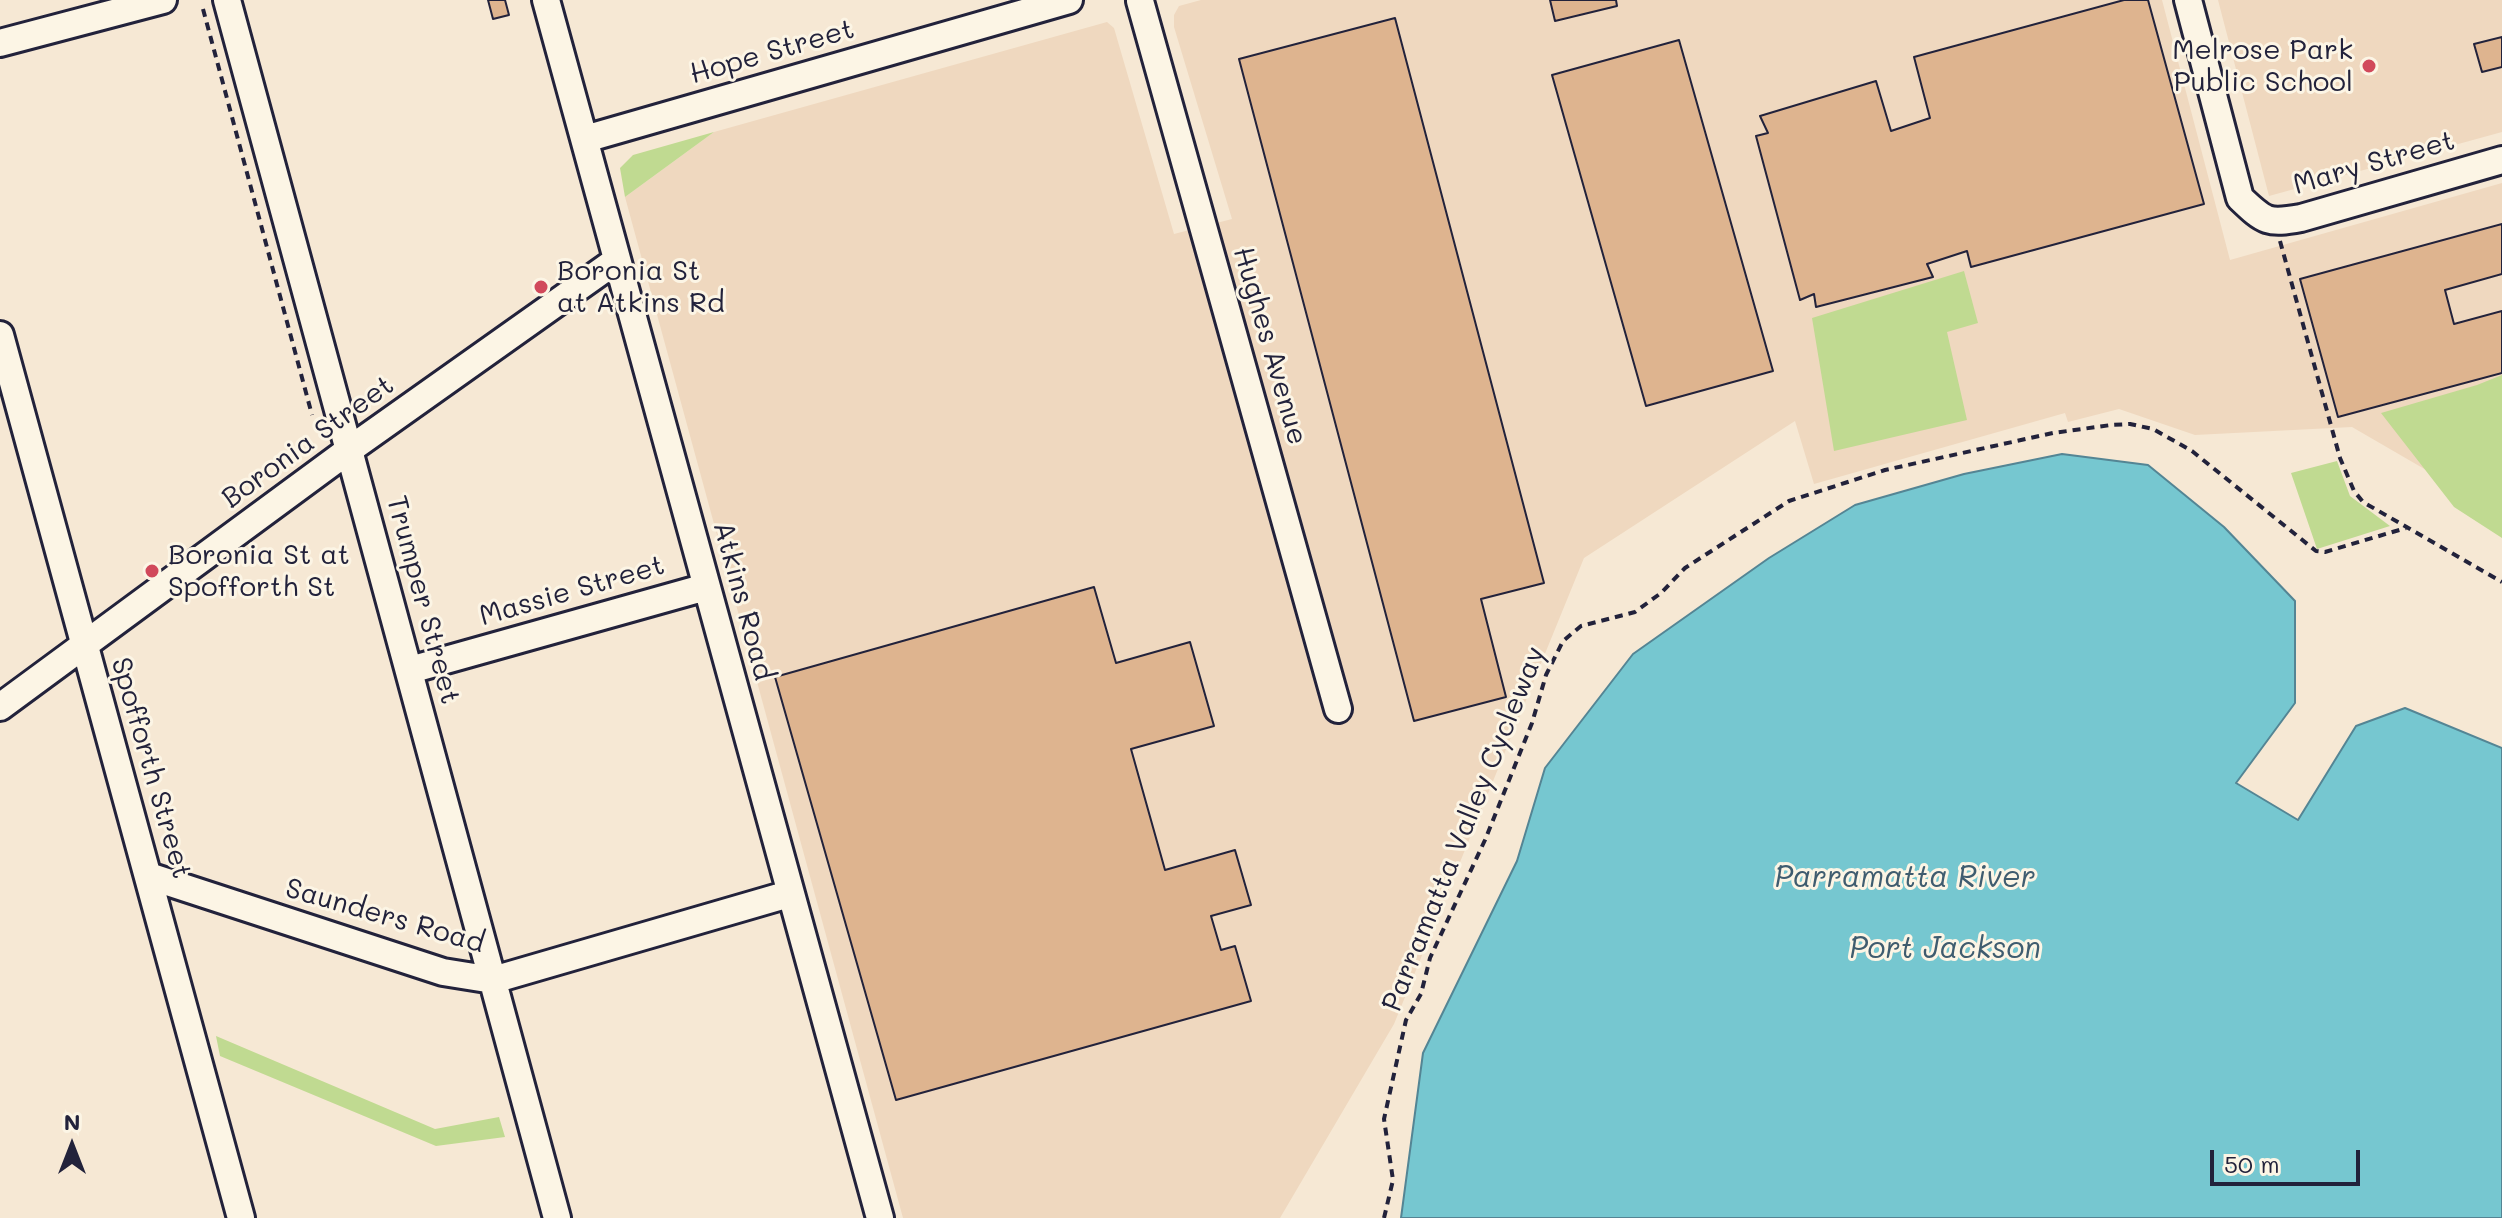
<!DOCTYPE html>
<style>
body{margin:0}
#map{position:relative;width:2502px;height:1218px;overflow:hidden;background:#f6e8d4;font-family:Mali,sans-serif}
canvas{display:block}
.north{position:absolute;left:32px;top:1106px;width:80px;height:80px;-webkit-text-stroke:6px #fcf5e5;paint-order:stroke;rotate:0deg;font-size:22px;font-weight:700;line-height:32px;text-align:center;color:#22223b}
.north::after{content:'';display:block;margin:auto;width:28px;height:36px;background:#22223b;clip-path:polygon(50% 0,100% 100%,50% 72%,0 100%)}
.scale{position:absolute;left:2210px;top:1150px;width:150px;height:36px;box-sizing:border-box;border:4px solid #22223b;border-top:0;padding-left:10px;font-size:24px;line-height:28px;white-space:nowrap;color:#22223b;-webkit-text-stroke:6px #fcf5e5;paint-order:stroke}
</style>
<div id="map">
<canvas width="2502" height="1218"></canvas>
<div class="north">N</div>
<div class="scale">50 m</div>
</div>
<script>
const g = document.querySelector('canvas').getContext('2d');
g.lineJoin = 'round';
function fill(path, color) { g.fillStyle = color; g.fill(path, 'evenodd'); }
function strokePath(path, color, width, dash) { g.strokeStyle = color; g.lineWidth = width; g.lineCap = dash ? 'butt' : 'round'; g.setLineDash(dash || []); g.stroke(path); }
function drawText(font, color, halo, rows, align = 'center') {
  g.font = font + ' Mali,sans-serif'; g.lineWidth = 6; g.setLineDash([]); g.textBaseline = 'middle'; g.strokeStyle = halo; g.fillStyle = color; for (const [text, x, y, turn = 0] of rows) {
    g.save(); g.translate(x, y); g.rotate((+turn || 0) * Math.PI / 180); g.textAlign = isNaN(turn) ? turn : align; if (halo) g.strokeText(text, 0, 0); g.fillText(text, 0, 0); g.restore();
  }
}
fill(new Path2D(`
 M1201,0h961l68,260 272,-77v331l-150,-87 -157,8 -76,-26 -51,13 -3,-9 -251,71 -19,-63 -211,137 -190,466 -114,194h-377l-278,-1021 89,-65 393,-110 7,6 60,206 58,-15 -58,-192v-12l5,-9z
 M2218,0h284v132l-233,64z`), '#efd8bf');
fill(new Path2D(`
 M714,132l-89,65 -5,-29 13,-13z
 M1964,271l14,52 -31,9 20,88 -133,31 -22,-133z
 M2502,375v163l-48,-31 -73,-94 96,-28z
 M2337,461l13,35 40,30 -73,23 -26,-76z
 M216,1036l219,93 64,-12 6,20 -69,9 -216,-90z`), '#c0da91');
const water = new Path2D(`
 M2062,454l86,11 76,62 71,74v102l-59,80 62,37 58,-94 49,-18 97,40v470h-1101l22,-165 94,-192 28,-93 88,-114 136,-96 86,-53 109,-31z`);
fill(water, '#76c7d0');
strokePath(water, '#548594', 2);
const building = new Path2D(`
 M488,0h17l4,15 -16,4z
 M1550,0h66l1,6 -62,15z
 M2124,0h24l56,204 -233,63 -4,-16 -40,13 6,13 -117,30 -2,-13 -14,6 -44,-164 12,-3 -8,-17 116,-35 15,50 39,-13 -16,-61z
 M1395,18l149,565 -63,16 25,98 -92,24 -175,-662z
 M2502,37v30l-20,5 -8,-28z
 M1679,40l94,331 -127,35 -94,-331z
 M2502,224v50l-57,16 9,34 48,-13v62l-164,44 -38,-138z
 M1094,587l22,76 74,-21 24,84 -83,23 34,121 70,-20 16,55 -40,11 10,34 14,-4 16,55 -355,99 -121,-423z`);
fill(building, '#deb48f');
strokePath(building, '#22223b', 2);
const minor = new Path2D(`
 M227,0l330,1218
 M546,0l334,1218
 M2188,0l52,198c25,24 28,26 61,20l201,-58
 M1140,1l198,708
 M0,43l163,-43
 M585,139l484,-139
 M0,335l241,883
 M410,670l296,-83
 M0,707l349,-257 268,-190
 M149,876l294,96 50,8 296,-86`);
strokePath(minor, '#22223b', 32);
strokePath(new Path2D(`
 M203,9l109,406
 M2280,241l60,217 14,33 9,11 139,80
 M1384,1218l9,-38 -9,-61 22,-99 15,-26 9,-36 55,-118 47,-117 14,-48 17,-34 18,-15 54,-14 26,-19 24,-25 104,-67 96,-31 168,-37 58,-8 19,-1 23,5 39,22 124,100 9,1 81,-24`), '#22223b', 4, [8, 6]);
strokePath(minor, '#fcf5e5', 26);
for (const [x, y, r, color] of [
 [2369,66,8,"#d1495b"],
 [541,287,8,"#d1495b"],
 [152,571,8,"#d1495b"]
]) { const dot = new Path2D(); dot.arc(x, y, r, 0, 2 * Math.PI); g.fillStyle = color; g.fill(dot); strokePath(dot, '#fcf5e5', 3); }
drawText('28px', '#22223b', '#fcf5e5', [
 ["Melrose Park",2353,50,"right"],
 ["Public School",2353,82,"right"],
 ["Boronia St",557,271],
 ["at Atkins Rd",557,303],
 ["Boronia St at",168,555],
 ["Spofforth St",168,587]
], 'left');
drawText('28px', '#22223b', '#fcf5e5', [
 ["Hope Street",772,52,-16],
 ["Mary Street",2374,163,-16],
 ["Hughes Avenue",1270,346,74],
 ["Boronia Street",308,442,-36],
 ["Massie Street",572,591,-16],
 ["Trumper Street",423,600,75],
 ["Atkins Road",743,601,75],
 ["Spofforth Street",151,768,74],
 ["Parramatta Valley Cycleway",1464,829,-68],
 ["Saunders Road",385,916,16]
]);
drawText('italic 30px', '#3f5c6f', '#fcf5e5', [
 ["Parramatta River",1905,878],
 ["Port Jackson",1945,949]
]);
</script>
